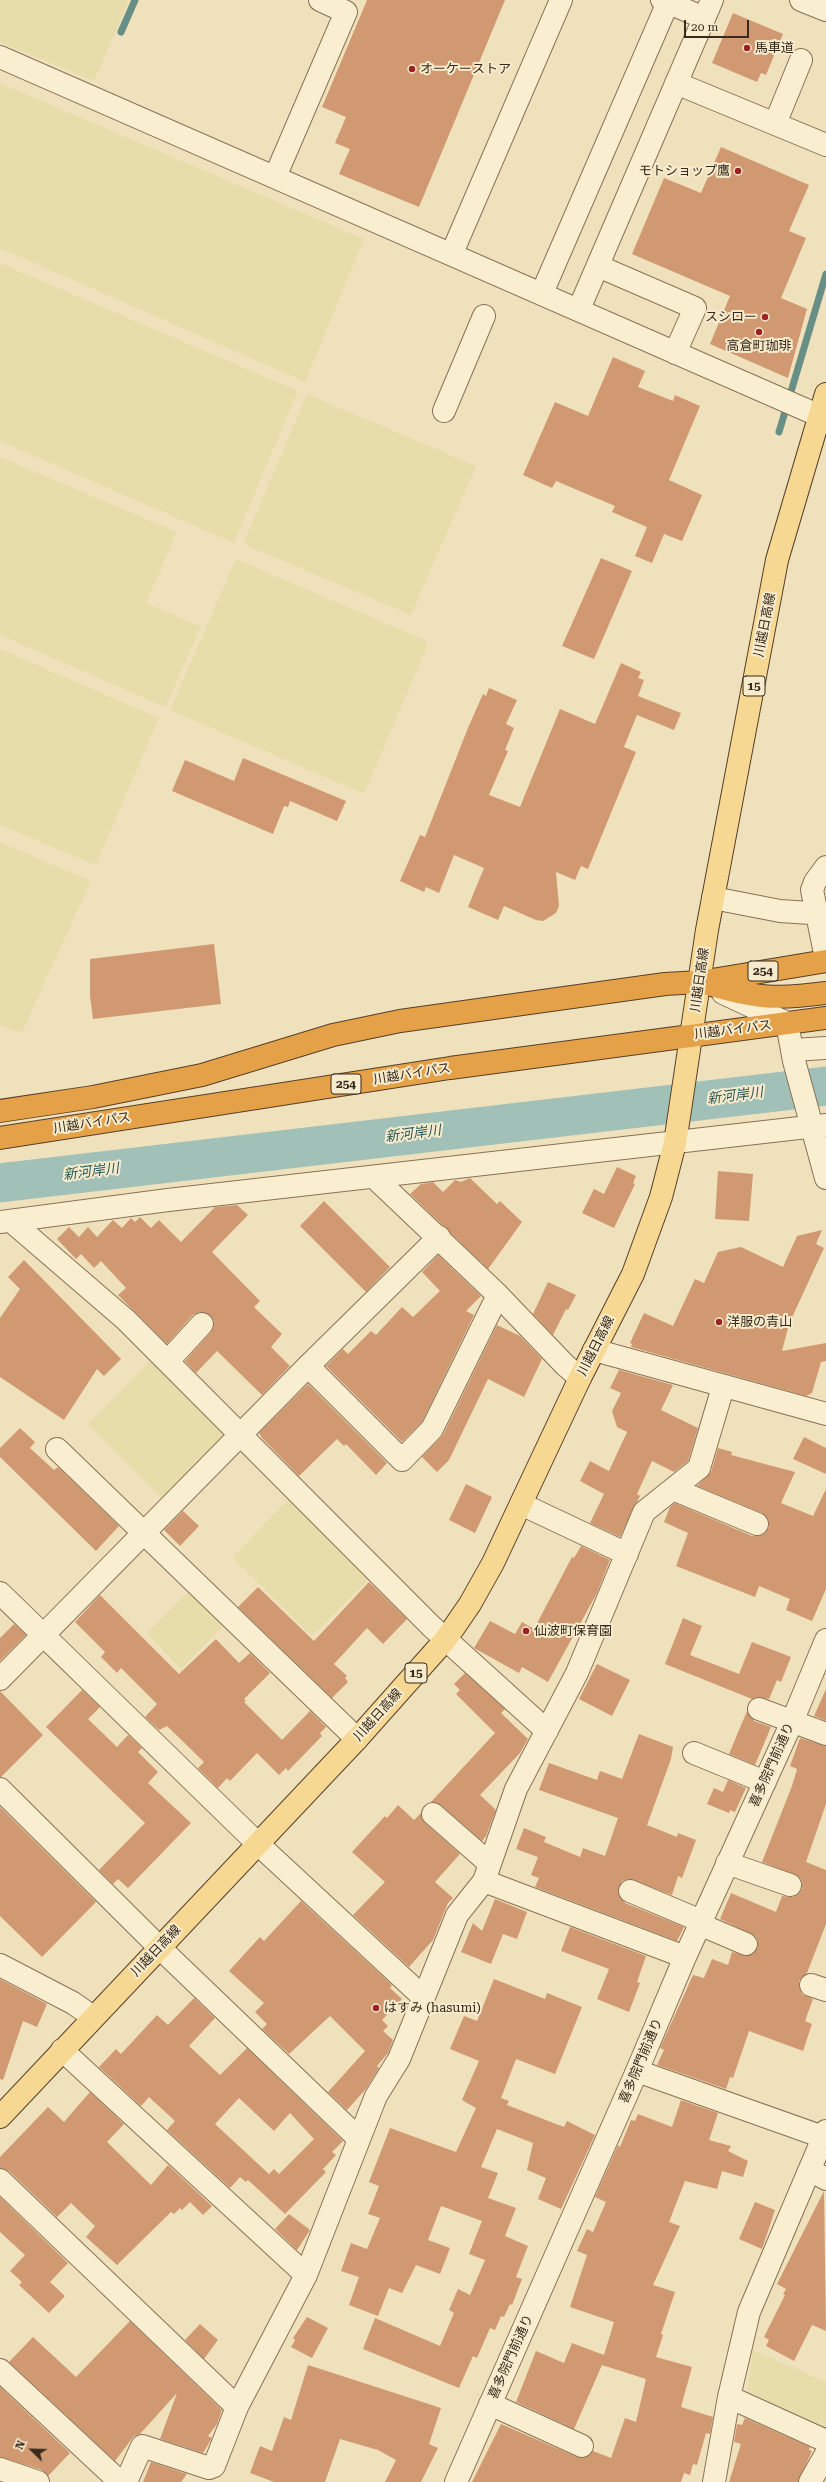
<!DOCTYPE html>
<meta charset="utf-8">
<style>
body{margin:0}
#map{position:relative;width:826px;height:2482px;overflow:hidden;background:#f0e1bd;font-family:"Roboto Serif",serif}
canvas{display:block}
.north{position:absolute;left:12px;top:2430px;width:40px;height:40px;-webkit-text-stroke:3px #f7ebcd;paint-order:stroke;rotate:293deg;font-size:11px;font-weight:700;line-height:16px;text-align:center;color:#37291b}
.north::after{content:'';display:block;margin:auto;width:14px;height:18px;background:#37291b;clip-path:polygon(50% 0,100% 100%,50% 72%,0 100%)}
.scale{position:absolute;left:684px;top:20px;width:65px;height:18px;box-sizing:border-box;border:2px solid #37291b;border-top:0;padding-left:5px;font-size:12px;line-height:14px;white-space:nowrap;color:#37291b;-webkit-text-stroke:3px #f7ebcd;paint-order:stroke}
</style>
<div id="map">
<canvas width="826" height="2482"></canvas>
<div class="north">N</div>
<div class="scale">20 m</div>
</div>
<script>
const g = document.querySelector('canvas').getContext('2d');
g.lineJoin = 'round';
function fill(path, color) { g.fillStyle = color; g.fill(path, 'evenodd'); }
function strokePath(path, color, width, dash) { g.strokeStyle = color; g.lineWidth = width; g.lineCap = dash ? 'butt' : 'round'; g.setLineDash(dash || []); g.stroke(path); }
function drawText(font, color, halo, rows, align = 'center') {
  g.font = font + ' "Roboto Serif","Noto Sans JP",serif'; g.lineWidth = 4; g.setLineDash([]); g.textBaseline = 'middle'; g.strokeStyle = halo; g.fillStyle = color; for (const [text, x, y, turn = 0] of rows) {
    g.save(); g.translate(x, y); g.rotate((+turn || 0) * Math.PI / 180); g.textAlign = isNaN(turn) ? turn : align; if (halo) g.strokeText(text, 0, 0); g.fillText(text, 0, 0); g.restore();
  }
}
fill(new Path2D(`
 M0,0h129l-35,81 -94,-39z
 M0,83l364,156 -59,143 -305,-134z
 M0,263l298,128 -64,152 -234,-102z
 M307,394l169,72 -65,149 -168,-71z
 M0,457l177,75 -31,71 55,24 -36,80 -165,-72z
 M236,559l189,81 2,7 -63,147 -194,-84z
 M0,649l159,69 -63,147 -96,-40z
 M0,842l91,39 -70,153 -21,-9z
 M153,1358l73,70 -1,10 -59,64 -78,-78z
 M293,1495l81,79 -62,62 -80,-79z
 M193,1587l35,34 -47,48 -34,-36z
 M753,2350l73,32v54l-80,-36z`), '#e6ddaa');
strokePath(new Path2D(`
 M121,32l14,-32
 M779,432l47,-158`), '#688f86', 7);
strokePath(new Path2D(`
 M0,1183l826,-97`), '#a1c1b8', 39);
fill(new Path2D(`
 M367,0h138l-86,207 -80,-33 11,-25 -15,-6 11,-26 -24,-10z
 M733,13l50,21 -17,41 -5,-2 -4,9 -45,-19z
 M721,147l88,38 -20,46 17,7 -25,60 26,11 -19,69 -78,-34 20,-48 -98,-42 32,-76 37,15z
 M613,357l32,14 -7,16 35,14 2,-6 25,11 -31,74 33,15 -20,46 -18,-7 -12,29 -17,-7 12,-29 -35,-15 3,-6 -59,-25 -4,7 -29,-13 32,-73 33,14z
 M601,558l31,13 -38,88 -32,-13z
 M621,663l20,9 -3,6 6,2 -6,16 43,17 -7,17 -37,-15 -13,32 12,5 -48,117 -7,-3 -6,14 -19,-8 3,34 -3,7 -13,8 -7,-1 -32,-14 -6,14 -30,-13 16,-39 -30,-13 -15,38 -13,-6 -2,5 -24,-11 20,-46 5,2 43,-109 15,-34 3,2 3,-8 28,12 -11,24 8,4 -9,22 3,1 -19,44 31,12 40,-98 35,15z
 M243,758l103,43 -9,20 -47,-20 -2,6 -4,-1 -11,28 -101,-43 13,-31 49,21z
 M214,944l7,60 -128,15 -3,-23v-37z
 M617,1167l19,9 -3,7 2,1 -21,44 -32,-15 12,-24 10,5z
 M718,1171l35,3 -4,47 -34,-2z
 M470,1178l27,26 3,-3 22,21 -34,47 -78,-75 11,-10 12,-2 10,10 12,-12 6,2z
 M324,1201l66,66 -24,25 -66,-66z
 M237,1205l11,10 -36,37 48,49 -6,6 28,27 -11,13 19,19 -28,29 -45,-44 -21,22 -11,-12 26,-29 3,-11 -4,-6 -11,-3 -6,3 -26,29 -49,-49 8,-7 -25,-27 -7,7 -13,-14 -5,5 -19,-20 12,-12 10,10 9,-10 9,10 16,-17 9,8 9,-10 4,4 5,-5 11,11 8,-8 22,22 34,-35z
 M822,1230l-6,14 8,4 -35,76 -7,27 44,-8v18l-5,1 -9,31 -6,3 -175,-49 1,-3 -2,-1 14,-30 29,13 22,-47 9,4 14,-31 23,-5 42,20 14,-31z
 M438,1255l43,41 -15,15 8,4 -52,107 -20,20 -76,-76 17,-17 5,5 23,-23 5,4 26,-28 11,10 27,-26 -18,-19z
 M24,1260l97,99 -17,17 -7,-7 -33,51 -64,-43v-59l20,-29 -12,-12z
 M548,1282l28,13 -8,15 -2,-1 -13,26 -20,-21z
 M497,1325l23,11 22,23 -18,38 -36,-18 -39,81 -12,12 -15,-15 21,-22z
 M619,1370l54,15 -12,25 37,18 -10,33 -14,11 -22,-11 -15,33 3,2 -20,41 -30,-14 14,-29 -24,-13 10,-20 19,10 18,-39 -10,-5 -5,-16 9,-18 -11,-5z
 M308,1384l79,79 -11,12 -30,-31 -2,2 -7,-7 -38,37 -37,-38 -3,-5z
 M20,1428l15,14 -5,6 24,22 4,-3 61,59 -23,25 -96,-94v-9z
 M804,1437l22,11v26l-33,-15z
 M718,1448l14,4 -1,3 64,17 -14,31 32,13 13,-27v100l-14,32 -26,-11 4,-11 -31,-13 -4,11 -79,-31 12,-33 -24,-11 6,-15 5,-4 77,33 12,-2 5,-6v-6l-7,-9 -65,-27 14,-14z
 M466,1484l26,13 -17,36 -26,-13z
 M183,1511l16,15 -19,20 -16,-16z
 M581,1546l29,14 -13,33 -49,89 -26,-15 -3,6 -45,-25 16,-27 25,13 7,-12 12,7 38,-72 2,1z
 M369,1582l38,37 -24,25 -16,-16 -33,36 13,12 -2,2 3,4 -16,16 -94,-91 20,-20 56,54z
 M100,1595l79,79 37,-35 23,24 11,-10 20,20 -26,26 2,2 -2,1 38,38 28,-29 16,16 -6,6 2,3 -34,35 -2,-3 -7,7 -22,-22 -27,28 -3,-3 -9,10 -20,-20 6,-6 -37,-36 -8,4 -14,-13 12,-13 -36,-36 -4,5 -16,-16 4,-5 -30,-30z
 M683,1618l19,8 -12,29 49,19 13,-32 39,15 -10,25 -4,-2 -8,19 -12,-2 -5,2 -87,-35z
 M14,1624l12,11 -26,26v-23z
 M597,1664l33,16 -18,36 -33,-17z
 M465,1673l40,36 -4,4 27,26 -8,14 -40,42 16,15 -10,26 -4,5 -41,-36 -10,-3 64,-69 -39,-39 4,-4 -6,-6z
 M826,1689v32l-12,-5z
 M82,1690l18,17 -12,12 29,28 11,-12 14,13 -4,4 20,20 -10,11 43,40 -63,65 -10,-9 -5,5 -14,-14 46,-47 -99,-96z
 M0,1691l43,44 -42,42h-1z
 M747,1711l7,10 17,6 -16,38 -26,-11z
 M639,1734l34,13 -2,12 -24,66 30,12 1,-4 18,7 -14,38 -4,-2 -6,19 -43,-16 -7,2 -4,12 7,10 59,24 -7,14 -142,-54 4,-9 -8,-3 7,-18 -22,-8 8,-21 22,9 -2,5 36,15 3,-9 22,8 13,-38 -79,-28 10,-27 48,17 3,-9 22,8z
 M800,1738l26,8v58l-20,58 20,8v54l-19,49 -8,8v6l3,7 11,5 -8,22 7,3 -9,27 -54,-20 -16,47 -3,-1 -4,12 -69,-24 7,-15 -4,-2 33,-73 11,3 8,-19 16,6 4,-13 15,4 10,-7 1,-7 -2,-6 -36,-17 11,-26 45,19 6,-16 11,1 9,-8v-7l-3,-5 -37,-15 30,-76 5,-17 -7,-3z
 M728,1780l18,8 -11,24 -5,-2 -1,3 -22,-9 7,-16 9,4z
 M398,1805l16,15 7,-7 4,10 35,31 -25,28 18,16 -5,5 -15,37 -24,27 -56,-52 32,-33 -33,-30 33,-36 2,2z
 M0,1807l96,95 -54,55 -42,-41z
 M495,1899l32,13 -10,27 -14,-5 -12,30 -30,-12 12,-29 9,8z
 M301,1901l91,84 -2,3 12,11 -20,21 6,6 -5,5 10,9 -5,13 -11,13 2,2 -14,22 -18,20 -19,-18 37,-41 -35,-35 -41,38 -27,-25 5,-5 -12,-12 9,-9 -35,-32 31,-34 4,4z
 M570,1927l76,29 -9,26 3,1 -11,29 -32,-13 12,-30 -48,-18z
 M0,1979l47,25 -10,23 -14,-6 -20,59 -3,-1z
 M494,1979l51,20 2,-6 35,14 -27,67 -39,-15 -15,39 8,3 -2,4 57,22 3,-6 28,14 -34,74 -23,-10 8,-21 -19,-8 6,-27 -36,-14 -16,38 17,6 -10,25 28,10 -11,28 23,10 -12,31 6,2 -10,26 -2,-1 -6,13 -3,-1 -6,14 -5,-2 -13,30 -4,-2 -14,32 -96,-39 12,-31 65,28 14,-33 -5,-3 9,-21 12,6 15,-35 -16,-6 13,-33 -41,-15 -13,34 22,8 -10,26 -24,-9 -14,28 -13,-5 -11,28 -29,-11 10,-28 -18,-6 10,-28 16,6 13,-31 -12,-4 11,-28 -10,-4 21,-54 66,24 20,-44 -14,-8 17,-39 -29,-12 14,-33 13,5z
 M194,1998l21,20 -26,28 31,29 27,-27 96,93 -11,11 4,3 -13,14 3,3 -41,42 -37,-34 -2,2 -6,-5 -10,11 -63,-58 8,-9 -26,-24 -8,9 -42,-39 17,-18 5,5 36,-39 11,10zM239,2098l35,33 16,-18 24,26 -35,35 -5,-5 -5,5 -54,-50z
 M90,2092l34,32 -17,18 44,43 17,-20 44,41 -9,9 -13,-13 -8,8 -2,-2 -6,6 -3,-2 -54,53 -31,-28 9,-11 -24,-23 -14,14 -48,-46 -9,-3v-11l48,-50 16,15z
 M681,2100l37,13 -9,27 22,6 -3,5 20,10 -5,16 -21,-6 -5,18 -32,-8 -16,41 11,4 -27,59 22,7 -14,42 2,1 -7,22 36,10 -11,40 32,10 -3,17 -4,-1 -9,32 -4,-1 -3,11 -6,-2 -3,9h-209l29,-58 76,33 12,-1 4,-5 18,7 14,-40 11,4 10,-43 -44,-14 -28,64 -58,-27 20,-51 28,12 8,-20 32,12 10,-33 -44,-15 17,-52 -10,-4 10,-22 6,3 13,-30 -11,-5 23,-52 2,2 11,-27 4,1 3,-7 34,13z
 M824,2191l2,140 -14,-6 -18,36 -28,-15 3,-6 -5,-3 21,-42 -2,-1 3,-5 -9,-5z
 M0,2197l68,66 -18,19 15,14 -16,17 -30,-28 3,-3 -12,-11 15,-16 -25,-23z
 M755,2202l20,8 -13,39 -23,-10z
 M289,2214l21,16 -13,20 -22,-21z
 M307,2317l21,11 -16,30 -21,-11 4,-7 -2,-2z
 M130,2321l92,89 -5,14 -9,12 4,2 -9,15 -43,-14 17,-46 -37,41 -6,2 -19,25 -106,-99 24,-25 43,40z
 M200,2324l18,16 -14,19 -19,-19z
 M308,2365l133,43 -12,36 9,4 -17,34h-36l11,-22 -18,-10 -38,-11 -15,43h-51l-24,-9 10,-27 12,5 12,-34 7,3z
 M0,2387l70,66 -22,23 -6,-6 -42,-13z
 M745,2418l65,29 -1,3 3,1 -14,31h-69l12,-38 -7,-2 3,-18 5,1z
 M151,2462l36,12 -6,8h-38z`), '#d09971');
const minor = new Path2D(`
 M662,0l42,18
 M801,0l25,10
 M0,57l820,359
 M676,83l150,62
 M775,124l26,-64
 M275,177l71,-165 -26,-12
 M452,253l109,-253
 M598,266l97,42 -20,45
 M542,293l127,-293
 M579,309l133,-309
 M444,411l40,-95
 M826,867l-11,15 -3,8 14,68
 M713,898l67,13 46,3
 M723,993l64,30 7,38 32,117
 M792,1050l34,-2
 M375,1178l123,117 67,70 15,13
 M11,1221l115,99 305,306 116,105
 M0,1222l168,-22 658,-75
 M594,1350l232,64
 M168,1361l34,-37
 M308,1366l94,94 30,-31 66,-134
 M57,1449l300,290
 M673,1489l84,35
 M521,1504l106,50
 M0,1593l258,251 165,153
 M0,1679l308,-313 131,-129
 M759,1709l67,25
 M694,1753l71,29
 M0,1789l160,159 198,190
 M433,1814l56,49
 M727,1863l63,22
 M484,1881l201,76
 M630,1891l71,30
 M699,1924l47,20
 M0,1965l73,38 20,14
 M811,1985l15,5
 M62,2050l244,225
 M637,2071l186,66
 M810,2170l16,9
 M0,2180l237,227
 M0,2370l120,112
 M729,2397l97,44
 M490,2404l92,42
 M0,2469l38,13
 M126,2482l16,-36 67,22 5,-2 23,-59 69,-132 70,-179 23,-37 58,-144 27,-34 32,-92 61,-116 67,-161 55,-44 24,-81
 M456,2482l181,-411 48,-114 107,-235 34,-82
 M714,2482l15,-85 20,-85 77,-181
 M810,2482l16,-28`);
const major = new Path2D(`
 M0,2117l357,-378 89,-100 24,-35 23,-41 87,-185 53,-104 28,-77 14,-54 32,-213 70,-370 49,-166`);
const highway = new Path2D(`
 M705,983c49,15 70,17 121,10
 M0,1111l93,-14 109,-22 131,-40 67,-14 265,-37 35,-2 126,-21
 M0,1138l450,-70 376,-50`);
strokePath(minor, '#897155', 24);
strokePath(major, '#563f2a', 24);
strokePath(highway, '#563f2a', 24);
strokePath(minor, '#faeed1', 22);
strokePath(major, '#f6d892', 22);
strokePath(highway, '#e5a148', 22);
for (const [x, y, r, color] of [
 [747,48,4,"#9b2223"],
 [412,69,4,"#9b2223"],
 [738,171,4,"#9b2223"],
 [765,317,4,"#9b2223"],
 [759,332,4,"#9b2223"],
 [719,1322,4,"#9b2223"],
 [526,1631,4,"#9b2223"],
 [376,2008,4,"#9b2223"]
]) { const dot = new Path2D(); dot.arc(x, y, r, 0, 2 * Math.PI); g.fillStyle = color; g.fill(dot); strokePath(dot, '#f7ebcd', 1.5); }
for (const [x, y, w] of [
 [754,686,22],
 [763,971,30],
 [346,1084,30],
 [416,1673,22]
]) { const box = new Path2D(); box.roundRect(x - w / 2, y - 10, w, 20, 3); g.fillStyle = '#f7ebcd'; g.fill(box); strokePath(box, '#37291b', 1); }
drawText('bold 12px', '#37291b', null, [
 ["15",754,686],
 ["254",763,971],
 ["254",346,1084],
 ["15",416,1673]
]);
drawText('13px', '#37291b', '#f7ebcd', [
 ["馬車道",755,48],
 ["オーケーストア",420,69],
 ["モトショップ鷹",730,171,"right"],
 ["スシロー",757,317,"right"],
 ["高倉町珈琲",759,346,"center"],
 ["洋服の青山",727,1322],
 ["仙波町保育園",534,1631],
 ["はすみ (hasumi)",384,2008]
], 'left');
drawText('13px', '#37291b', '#f7ebcd', [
 ["川越日高線",765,625,-79],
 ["川越日高線",700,980,-82],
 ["川越バイパス",733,1030,-7],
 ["川越バイパス",412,1074,-9],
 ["川越バイパス",92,1123,-9],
 ["川越日高線",596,1346,-63],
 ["川越日高線",378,1715,-48],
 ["喜多院門前通り",772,1765,-66],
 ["川越日高線",156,1951,-46],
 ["喜多院門前通り",641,2061,-67],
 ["喜多院門前通り",511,2357,-66]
]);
drawText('italic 14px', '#295855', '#f7ebcd', [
 ["新河岸川",735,1096,-7],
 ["新河岸川",413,1134,-7],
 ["新河岸川",91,1172,-7]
]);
</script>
